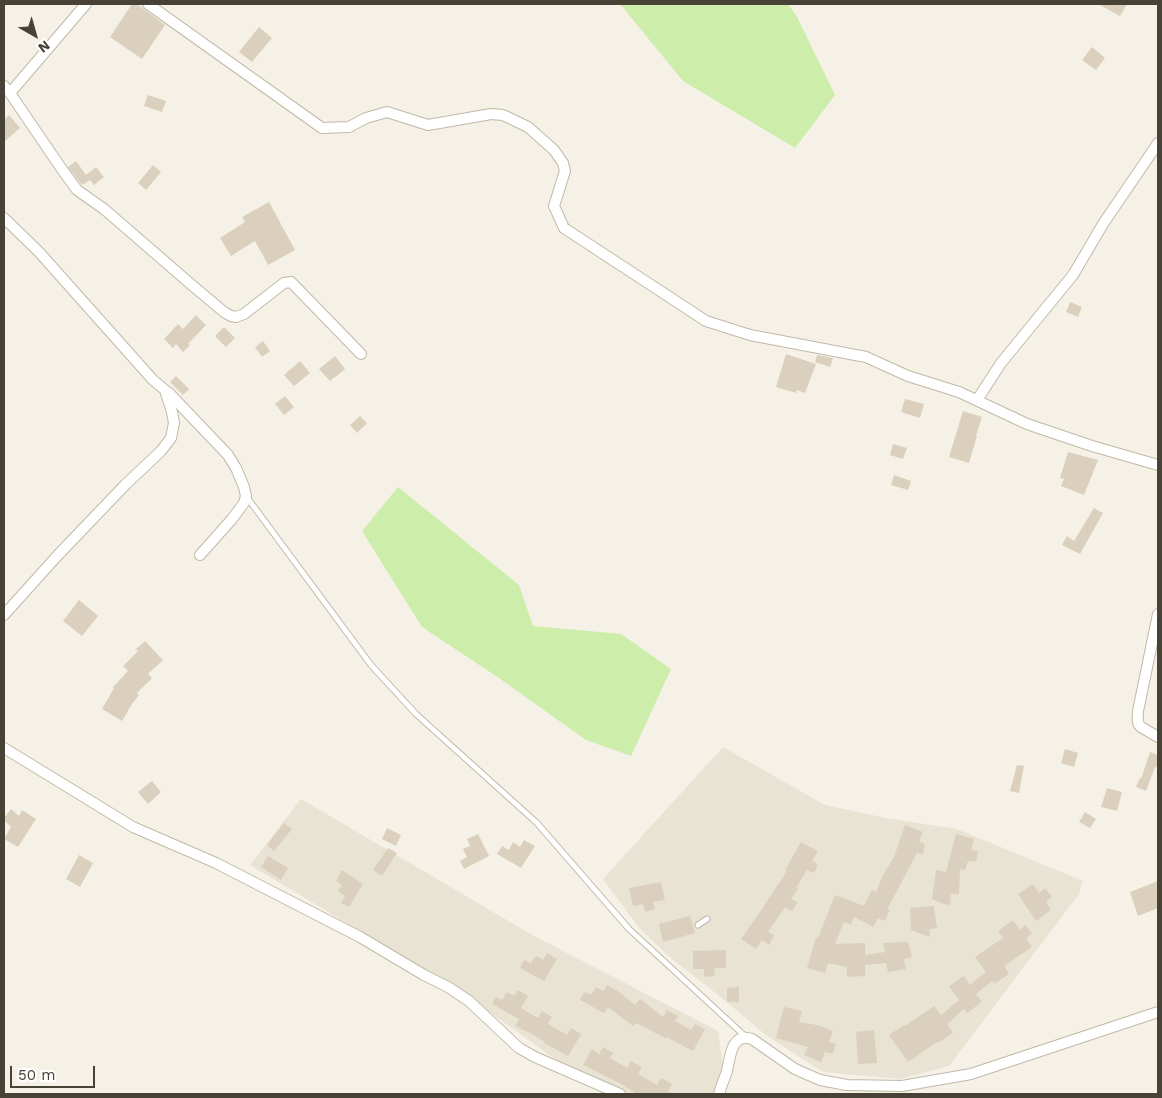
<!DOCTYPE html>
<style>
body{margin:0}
#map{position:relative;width:1162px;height:1098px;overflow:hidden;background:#f5f1e6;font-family:"Work Sans",sans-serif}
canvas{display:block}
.frame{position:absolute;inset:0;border:5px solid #484135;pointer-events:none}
.north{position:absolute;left:10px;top:10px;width:50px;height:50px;-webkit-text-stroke:4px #fff;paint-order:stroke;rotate:142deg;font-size:14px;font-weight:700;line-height:20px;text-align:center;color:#484135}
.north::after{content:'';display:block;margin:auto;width:18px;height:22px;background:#484135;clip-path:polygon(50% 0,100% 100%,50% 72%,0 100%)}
.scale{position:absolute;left:10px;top:1066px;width:85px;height:22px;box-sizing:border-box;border:2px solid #484135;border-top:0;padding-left:6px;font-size:15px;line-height:18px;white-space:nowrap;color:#484135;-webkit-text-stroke:4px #fff;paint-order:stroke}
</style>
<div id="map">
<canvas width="1162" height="1098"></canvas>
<div class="frame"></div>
<div class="north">N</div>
<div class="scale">50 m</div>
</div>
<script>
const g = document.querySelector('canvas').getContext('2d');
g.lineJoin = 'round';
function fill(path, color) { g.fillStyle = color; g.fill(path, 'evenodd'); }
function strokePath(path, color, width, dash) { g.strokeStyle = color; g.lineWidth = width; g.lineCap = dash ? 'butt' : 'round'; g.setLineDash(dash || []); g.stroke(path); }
fill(new Path2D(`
 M723,747l102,58 61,13 71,11 126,52 -4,13 -130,172 -49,13 -77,-7 -56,-36 -50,-42 -44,-34 -34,-32 -36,-49z
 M301,799l233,137 184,95 6,43 -12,20h-83l-52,-20 -15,-10 -99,-71 -213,-128z`), '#e9e3d4');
fill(new Path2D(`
 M620,4h168l9,13 38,78 -40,53 -112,-67z
 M398,487l121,98 14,41 88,8 50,35 -40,87 -45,-16 -87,-62 -77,-51 -60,-96z`), '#cdedab');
fill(new Path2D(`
 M132,4h5l28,21 -23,34 -32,-22z
 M1098,4h29l-7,12z
 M259,27l13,11 -20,24 -13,-10z
 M1092,47l13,11 -9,12 -14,-10z
 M148,95l18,6 -4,11 -18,-6z
 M9,115l11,13 -16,14v-22z
 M76,161l10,14 10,-8 8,10 -10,8 -4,-5 -8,5 -14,-18z
 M153,165l8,7 -15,18 -8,-7z
 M269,202l26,48 -27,15 -13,-24 -24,15 -11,-18 25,-16 -3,-5z
 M1070,302l12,5 -4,10 -12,-5z
 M196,315l10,10 -18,19 2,1 -7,7 -7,-8 -3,4 -9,-9 14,-15 5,5z
 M224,327l11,11 -9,9 -11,-11z
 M263,341l7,10 -8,6 -7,-10z
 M786,354l30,10 -11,29 -8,-3 -1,3 -20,-6z
 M817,355l16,3 -3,9 -15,-5z
 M335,356l10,13 -15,12 -11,-12z
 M300,361l10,12 -16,13 -10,-11z
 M176,376l13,13 -6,6 -13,-13z
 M285,396l9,11 -10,8 -9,-11z
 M905,399l19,5 -4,14 -19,-6z
 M963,411l19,6 -6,19h1l-8,27 -20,-6z
 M360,416l7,7 -10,10 -7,-8z
 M893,444l14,4 -4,11 -13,-4z
 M1068,452l30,8 -14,35 -23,-9 3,-7 -4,-1z
 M894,475l17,6 -3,9 -17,-5z
 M1094,508l9,5 -23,41 -18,-9 5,-9 7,5z
 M79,600l19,16 -16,20 -19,-15z
 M145,641l18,19 -15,14 4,4 -15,15 2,2 -7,9 -10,17 -20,-12 12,-21 -1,-1 15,-16 -5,-5 15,-15 -2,-2z
 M1065,749l13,4 -4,14 -13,-4z
 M1150,752l8,3v13l-3,-1 -9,24 -10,-4 4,-9 1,1z
 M1017,765l7,1 -5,27 -9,-2z
 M152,781l9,11 -13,12 -10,-12z
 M1107,788l15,4 -5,19 -16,-4z
 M11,809l8,7 3,-6 14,9 -18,28 -14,-8 7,-12 -7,-7v-2z
 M1085,812l11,7 -6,9 -11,-6z
 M284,823l8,6 -18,22 -7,-6z
 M905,825l18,7 -4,10 6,2 -2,10 -6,-1 -6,11 -24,46 3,-1 -5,12 -7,-3 -5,9 -19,-10 -3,8 -7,-3 -9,22 30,-1v12l20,-3 -2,-9 25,-1 4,15 -8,2 2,10 -18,3 -2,-9 -21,2v11l-18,1v-10l-19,-4 -3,10 -18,-5 9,-31 2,1 17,-43 29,11 8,-16 4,2 7,-17 11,-18z
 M387,828l14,7 -5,11 -14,-7z
 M478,834l11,22 -25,13 -4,-8 7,-4 -4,-8 7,-3 -3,-7z
 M956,834l18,5 -3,11 7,1 -2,11 -8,-1 -3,9 -5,-1 -1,25h-8l-1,11 -6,-1 -12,-5 4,-29 10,2z
 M524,840l11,6 -14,22 -24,-14 5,-8 7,4 4,-8 7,5z
 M801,842l17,9 -6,10 6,3 -4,9 -7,-3 -11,18 2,1 -7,10 7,3 -6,9 -7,-4 -17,25 6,3 -5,10 -7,-5 -6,9 -15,-10 19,-27 27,-41 -2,-1z
 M388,848l9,5 -15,23 -9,-6z
 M79,855l14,8 -13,24 -14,-8z
 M268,856l20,12 -7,12 -20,-13z
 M342,870l21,14 -14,23 -8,-4 4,-7 -7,-5 4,-6 -6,-4z
 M1158,881v27l-20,8 -8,-24z
 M661,882l4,18 -12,2 2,7 -10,3 -2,-8 -10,2 -4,-18z
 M1033,884l6,9 6,-5 7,9 -6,5 5,8 -15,11 -18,-27z
 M934,906l3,22 -8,1 1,8 -19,-7 -1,-22z
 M690,916l5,17 -32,9 -4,-18z
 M1013,920l7,10 5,-5 7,8 -6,5 6,9 -28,19 5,8 -15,10 -2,-3 -16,13 6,8 -15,11 -3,-4 -17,15 6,9 -15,10 -1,-1 -29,20 -19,-27 15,-10 1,1 29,-20 7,9 18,-15 -10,-14 15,-10 6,9 16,-13 -11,-15 28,-19 -5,-7z
 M726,950v18h-12l1,8 -11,1v-8h-11v-18z
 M547,953l10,6 -13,22 -24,-13 4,-8 7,3 5,-7 7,4z
 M607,985l12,7 16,13 5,-6 23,18 4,-7 11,6 -3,5 16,9 4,-6 10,5 -12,22 -27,-14 -1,1 -29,-15 -3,3 -25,-19 -4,6 -24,-13 4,-8 7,3 5,-8 7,4z
 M739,987v15h-12v-14z
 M518,990l10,6 -7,12 17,10 4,-7 10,6 -4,7 19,11 4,-7 10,6 -13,22 -24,-13 1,-1 -13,-8 -17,-8 4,-7 -27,-15 4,-7 6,3 5,-8 7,4z
 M784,1007l18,4 -3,11 18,3 16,6 -4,11 7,2 -3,10 -8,-2 -4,10 -17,-7 4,-8 -32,-9z
 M874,1030l3,33 -19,1 -2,-32z
 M603,1047l10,6 -3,5 17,10 4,-7 11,6 -4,7 19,11 4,-7 11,6 -4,7 5,3h-36l-16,-10 -38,-19 9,-16 7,5z`), '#dad0bd');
const lane = new Path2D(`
 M246,496l125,169 45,49 121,109 92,106 117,108
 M698,925l9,-6`);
const street = new Path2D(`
 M148,4l174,124 27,-1 17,-9 21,-6 41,13 63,-11 12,1 25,12 26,23 9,13 2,8 -11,35 10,22 142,93 44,14 116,22 42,19 51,16 68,32 65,22 66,19
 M4,86l6,7 51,75 16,22 27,19 89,77 31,26 7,4 5,1 8,-3 40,-31 7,-1 70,72
 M10,93l76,-89
 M4,218l35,34 114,128 12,10 7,22 2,11 -3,15 -10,13 -35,33 -68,71 -54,60
 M168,392l60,63 8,13 8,19 2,9 -2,7 -12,16 -32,36
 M977,400l24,-37 72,-88 30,-51 55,-81
 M1158,614l-20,97c0,5 -2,12 3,16l17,10
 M4,748l129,79 83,36 144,74 64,38 24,12 21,14 50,47 16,9 85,37
 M719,1094c2,-7 5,-15 8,-23 3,-13 4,-39 25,-32l43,30 25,11 27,5 55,1 69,-12 187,-62`);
strokePath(lane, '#c1b9a8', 7);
strokePath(street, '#c1b9a8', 12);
strokePath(lane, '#fff', 5);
strokePath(street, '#fff', 10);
</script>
